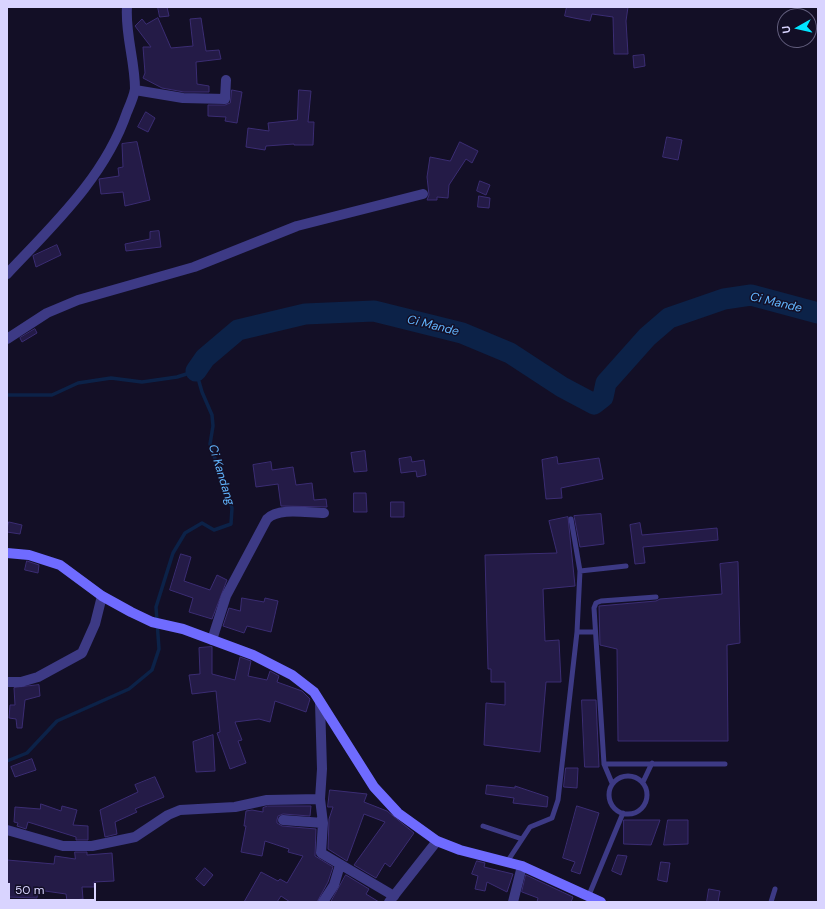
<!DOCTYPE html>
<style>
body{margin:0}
#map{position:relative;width:825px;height:909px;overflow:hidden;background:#130f26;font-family:"DM Sans",sans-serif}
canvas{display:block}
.frame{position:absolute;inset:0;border:8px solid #d9d4ff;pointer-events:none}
.north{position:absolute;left:777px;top:8px;width:40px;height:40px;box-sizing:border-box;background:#130f26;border:1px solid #625e7d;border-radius:50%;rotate:262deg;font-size:11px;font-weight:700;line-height:16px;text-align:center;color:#d9d4ff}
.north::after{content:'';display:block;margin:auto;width:14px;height:18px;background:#00e5ff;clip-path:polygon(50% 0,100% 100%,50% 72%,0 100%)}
.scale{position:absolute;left:8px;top:883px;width:88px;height:18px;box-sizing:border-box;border:2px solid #d9d4ff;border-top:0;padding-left:5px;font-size:12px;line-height:14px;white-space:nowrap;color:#d9d4ff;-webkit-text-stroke:3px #130f26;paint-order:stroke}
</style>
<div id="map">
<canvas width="825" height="909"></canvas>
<div class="frame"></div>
<div class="north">U</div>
<div class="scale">50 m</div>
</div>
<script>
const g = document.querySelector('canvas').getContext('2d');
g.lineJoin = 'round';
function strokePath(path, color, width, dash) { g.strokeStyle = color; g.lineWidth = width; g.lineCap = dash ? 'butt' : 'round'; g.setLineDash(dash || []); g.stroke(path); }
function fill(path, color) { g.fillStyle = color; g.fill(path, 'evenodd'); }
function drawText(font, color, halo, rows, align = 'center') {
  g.font = font + ' "DM Sans",sans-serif'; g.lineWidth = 3; g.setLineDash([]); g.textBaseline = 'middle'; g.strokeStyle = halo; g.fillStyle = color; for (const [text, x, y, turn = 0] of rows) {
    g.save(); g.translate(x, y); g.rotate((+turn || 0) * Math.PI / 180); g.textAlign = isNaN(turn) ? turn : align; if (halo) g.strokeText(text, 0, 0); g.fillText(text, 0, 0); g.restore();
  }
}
strokePath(new Path2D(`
 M7,395h45l26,-12 33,-5 31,4 35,-5 19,-6 6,21 10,23 1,11 -3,18 22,64 -1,16 -17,6 -12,-7 -17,10 -12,20 -17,54 3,42 -7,21 -23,19 -72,32 -30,32 -20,8`), '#0c2248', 3.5);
strokePath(new Path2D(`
 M196,371l9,-13 33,-28 67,-16 69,-3 88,22 48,20 52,34 32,17 9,-7 3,-14 41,-46 22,-19 55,-19 27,-4 67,18`), '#0c2248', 21);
const building = new Path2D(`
 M158,7h9l2,9 -9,1z
 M567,7h61l-2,14 2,33h-14l-1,-37 -21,-3 -2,7 -16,-3 -9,-2z
 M158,18l13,30 22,-2 -3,-27 11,-1 5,33 13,-1 2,9 -25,3 1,22 12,2v6h-25l-22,-4 -19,-10 2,-5 -2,-26h8l-16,-21 7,-7 4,5z
 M644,55l1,11 -11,2 -1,-12z
 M232,90l10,2 -5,31 -12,-2 1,-4 -18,-1v-11h17l5,-2z
 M299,90l12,1 -3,31h6l-1,23h-19v-1l-28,2 -1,4 -19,-3 2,-19 21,3 -1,-8 29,-3z
 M146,112l9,6 -7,14 -10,-5z
 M667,137l15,3 -4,20 -15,-3z
 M137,142l13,58 -25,6 -2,-14 -22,2 -2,-15 20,-3 -1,-8 5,-1 -1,-23z
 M460,142l18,9 -6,12 -6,-4 -17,26 -1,13 -11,-1v3h-10l2,-5 -2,-18 3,-20 20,4z
 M480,181l10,4 -4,10 -9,-4z
 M479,196l11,2 -1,10 -11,-1z
 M159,231l2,16 -35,4 -1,-7 25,-5v-7z
 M57,245l4,10 -25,12 -3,-11z
 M35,329l2,4 -15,9 -2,-4z
 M365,451l2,20 -13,1 -3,-19z
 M411,457l1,5 12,-2 2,15 -9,2 -1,-6 -15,2 -2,-14z
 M557,457l1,7 41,-6 4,21 -42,9 1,10 -16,1 -4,-39z
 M271,462l1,8 21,-3 3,18 16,-2 2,17 12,-1 1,8 -46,-1 -3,-22 -22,3 -3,-22z
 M354,493h12l1,19h-13z
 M391,502h13v15h-13z
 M601,514l3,30 -24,3 -6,-31z
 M568,517l7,69 -32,3 2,52 14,-1 2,42h-15l-6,70 -56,-7 2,-42 19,2v-23h-14v-13h-3l-3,-114 72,-2 -8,-32z
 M9,522l13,3 -2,9 -13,-2z
 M640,523l2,12 75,-7 1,12 -75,7 2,16 -10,1 -5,-39z
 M181,554l10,3 -7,24 26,9 7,-15 10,5 -15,39 -23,-7 4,-14 -23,-8z
 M27,561l12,4 -1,8 -13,-3z
 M738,562l2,81 -13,2 1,96h-110l-1,-92 -17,-4 -1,-39 57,-5 4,-2 62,-5 -2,-30z
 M242,598l22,4 1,-4 13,3 -7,31 -24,-6 -3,7 -21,-7 6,-18 11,3z
 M212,647v27l23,6 5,-23 11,4 -3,15 19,4 3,-9 9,5 -2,6 25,9 8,8 -4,13 -31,-11 -5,21 -11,-3 -24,3 7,18 -4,1 8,22 -16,6 -13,-36 3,-1 -4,-41 -24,3 -3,-19 11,-1 -1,-26z
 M39,685l1,11 -15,4 -3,28h-5l-1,-9 -7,-1 1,-13h5l-1,-17z
 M582,700h14l3,67h-14z
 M213,735l2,36 -19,1 -3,-30z
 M32,759l4,11 -21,7 -4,-10z
 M566,768h12l-1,20 -13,-1z
 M155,777l9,20 -29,12 2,3 -22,10 2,12 -12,3 -5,-27 38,-18 -3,-7z
 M487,785l28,3v-2l33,11 -1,10 -34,-4 1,-5 -28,-4z
 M330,790l37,4 -3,8 23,9 27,22 -24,34 -5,-4 -9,15 -22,-13 31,-43 -21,-8 -17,47 -19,-12 1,-30 4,-12h-5z
 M41,804l20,7 1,-5 15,4 -4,15 15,1v14h-12v-3l-48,-15 -2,7 -9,-3 1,-3 -4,-1 1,-15 25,2z
 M268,806h43l-1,10 -27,-2 -5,2 -1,4v3l5,3 34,3 -1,27 18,11 -5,15 -11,20h-27l-9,-6 -4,6h-33l17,-30 17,9 2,-2 7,4 16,-27 -15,-4 1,-3 -24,-8 -3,15 -21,-4 5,-26h-2l2,-15 6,-1 11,2v-4z
 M577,806l22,7 -19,61 -9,-3 4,-9 -12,-4z
 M624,820h36l-9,25 -27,-1z
 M668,820h20v24l-24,1z
 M75,852h12v3l25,-2 2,28 -20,1v5h-12l1,12 -16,2 -1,-7 -28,-4 -1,8 -30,-1v-37l47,4 1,-8 20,3z
 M618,855l9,1 -6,19 -9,-4z
 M477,861l8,2 -1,4 29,7 -6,18 -20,-10 -2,9 -10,-2 3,-13 -6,-2z
 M661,862l9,1 -3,19 -9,-2z
 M205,868l8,7 -9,11 -8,-7z
 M346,875l23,14 -3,5 13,8h-48z
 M526,875l47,22 -2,5h-34l1,-4 -16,-6z
 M709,889l11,2 -2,11h-11z`);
fill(building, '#241b47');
strokePath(building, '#3b2d73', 1);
strokePath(new Path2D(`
 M580,571l46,-5
 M577,632h18
 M604,764h121
 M609 795a19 19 0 1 1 38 0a19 19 0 1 1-38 0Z
 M643,782l9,-19
 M612,783l-8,-19 -10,-156 2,-5 5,-2 55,-4
 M483,826l39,13
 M507,862l23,-35 22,-9 6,-18 19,-168 3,-61 -9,-52
 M589,895l34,-82
 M771,902l4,-13`), '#3d3a85', 5);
strokePath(new Path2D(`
 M135,90l48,8 42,1 1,-19
 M7,274c46,-49 98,-97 120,-162 3,-7 7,-16 8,-23 0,-28 -10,-55 -8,-82
 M7,339l40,-26 31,-13 116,-33 103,-41 126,-32
 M212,640l14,-44 41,-77c12,-12 40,-6 57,-6
 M7,682h14l17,-5 44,-24 13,-29 7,-28
 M320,799l3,24 -2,30 73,43
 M283,820l40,3
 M7,830l56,16h29l43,-9 33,-22 12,-5 55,-3 32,-7 53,-1 2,-30 -2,-66
 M323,902l11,-17 6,-20
 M513,902l9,-36`), '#3d3a85', 10);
strokePath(new Path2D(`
 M389,902l48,-61`), '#3d3a85', 10);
strokePath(new Path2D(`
 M7,553l22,2 31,10 42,31 29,16 21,10 31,7 70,26 39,20 22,17 60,95 24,26 39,28 23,9 62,16 79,36`), '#6f6bff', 10);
drawText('italic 12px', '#62b6ff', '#130f26', [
 ["Ci Mande",776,303,13],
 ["Ci Mande",433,326,14],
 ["Ci Kandang",221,475,73]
]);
</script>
